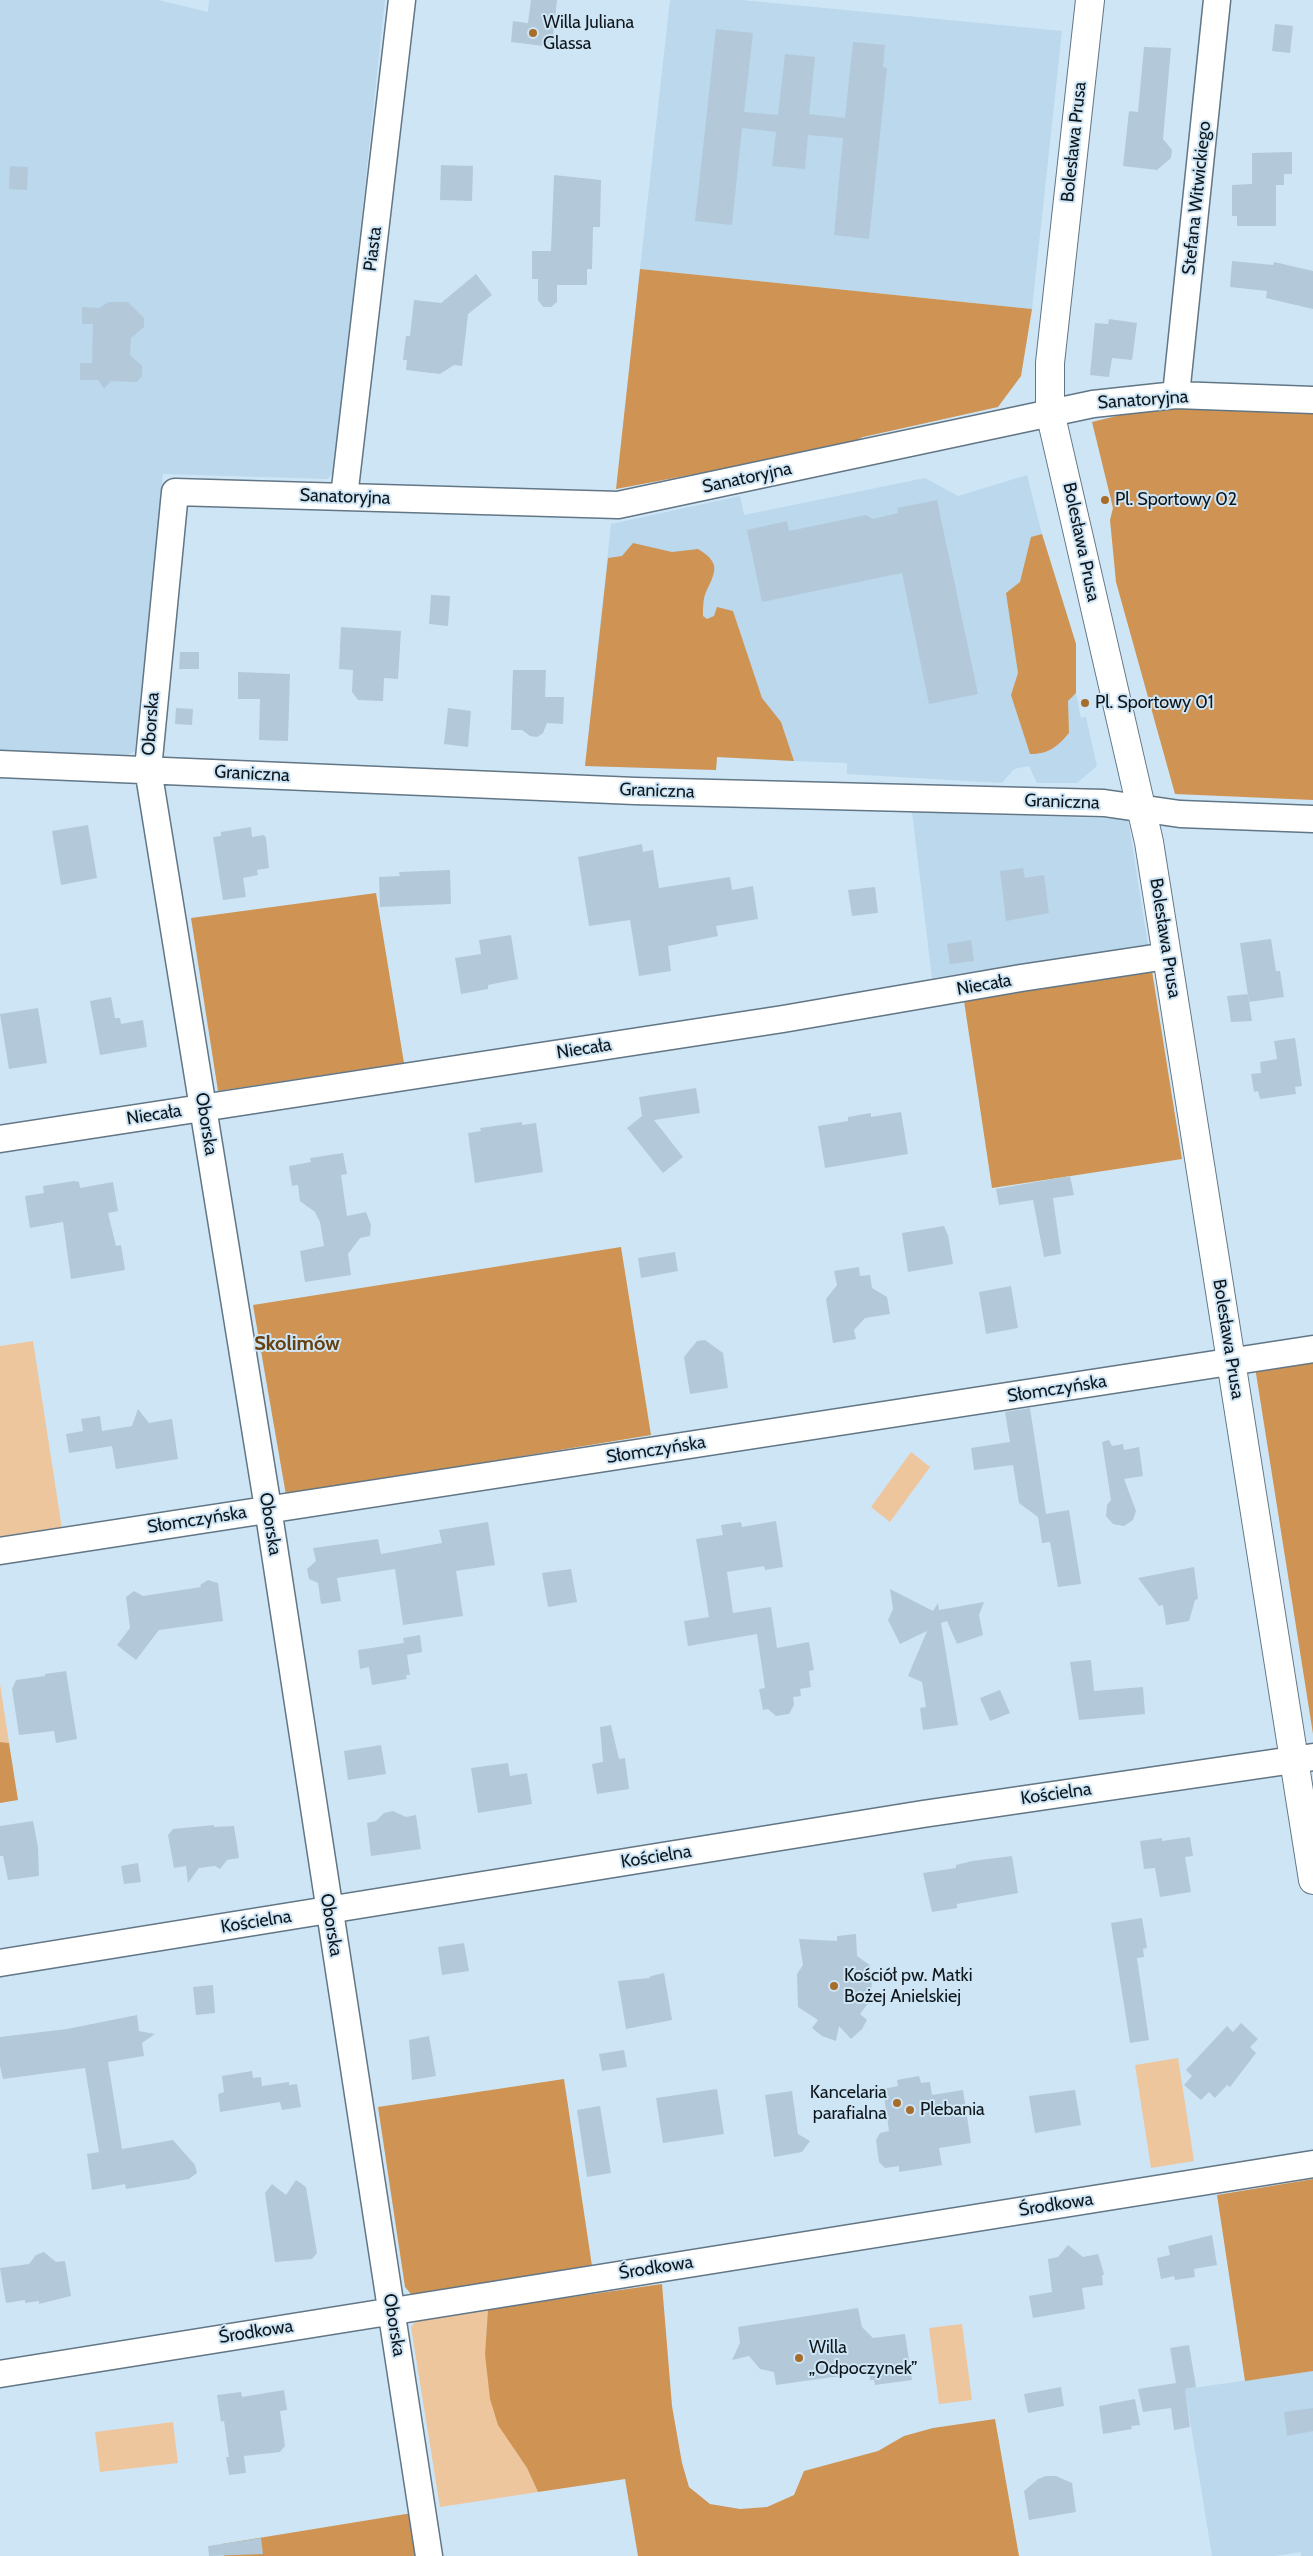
<!DOCTYPE html>
<meta charset="utf-8">
<style>
body{margin:0}
canvas{display:block;background:#cee5f5}
</style>
<canvas width="1313" height="2556"></canvas>
<script>
const g = document.querySelector('canvas').getContext('2d');
g.lineJoin = 'round';
function fill(path, color) { g.fillStyle = color; g.fill(path, 'evenodd'); }
function strokePath(path, color, width, dash) { g.strokeStyle = color; g.lineWidth = width; g.lineCap = dash ? 'butt' : 'round'; g.setLineDash(dash || []); g.stroke(path); }
function drawText(font, color, halo, rows, align = 'center') {
  g.font = font + ' Cabin,sans-serif'; g.lineWidth = 4; g.setLineDash([]); g.textBaseline = 'middle'; g.strokeStyle = halo; g.fillStyle = color; for (const [text, x, y, turn = 0] of rows) {
    g.save(); g.translate(x, y); g.rotate((+turn || 0) * Math.PI / 180); g.textAlign = isNaN(turn) ? turn : align; if (halo) g.strokeText(text, 0, 0); g.fillText(text, 0, 0); g.restore();
  }
}
fill(new Path2D(`
 M0,0h158l50,12 1,-12h176l-51,473 -7,6 -164,-5 -28,277 -9,5 -126,-4z
 M670,0h72l320,31 -30,278 -392,-40z
 M1027,475l15,59 34,110v49l5,25 5,-1 11,49 -20,17h-40l-8,-17 -15,3 -12,14 -155,-9v-11l-53,-2 -77,-4 -1,13 -131,-4 26,-242 129,-28 4,19 181,-37 33,18z
 M912,812l216,7 20,126 -216,33z
 M1313,2371v185h-12v-4l-26,4h-63l-27,-167z`), '#bbd8ed');
fill(new Path2D(`
 M33,1341l29,188 -62,9v-192z
 M911,1452l19,15 -40,55 -19,-15z
 M0,1684l9,59 -9,-1z
 M1178,2058l16,103 -43,7 -16,-103z
 M488,2309l-3,45 29,95 13,19 11,24 -98,15 -29,-180 6,-7z
 M962,2324l10,76 -33,4 -10,-76z
 M173,2422l5,41 -78,9 -5,-40z`), '#eec69e');
fill(new Path2D(`
 M640,269l392,40 -11,67 -23,31 -135,30 -13,6 -49,11 -185,35z
 M1157,406l156,8v386l-138,-6 -59,-212 -6,-62 3,-12 -21,-86z
 M1042,534l34,110v49l-8,8 1,32c-12,14 -20,21 -39,21l-19,-59 7,-22 -12,-80 14,-11 11,-45z
 M633,543l39,9 26,-3c23,14 18,22 8,43 -3,6 -3,17 -3,24l4,3 7,-3 3,-9 16,4 29,87 19,24 13,39 -77,-4 -1,13 -131,-4 23,-208 14,-2z
 M376,893l28,170 -186,28 -27,-173z
 M1152,971l30,188 -190,29 -28,-187z
 M621,1247l30,188 -365,60 -33,-190z
 M1313,1358v376l-58,-367z
 M0,1742l9,1 9,57 -18,3z
 M564,2079l28,187 -181,28 -6,-7 -27,-180z
 M1313,2179v192l-68,10 -28,-186z
 M662,2284l10,122 10,57 7,24 21,17 30,5 27,-2 27,-12 10,-24 74,-20 26,-15 29,-8 62,-9 24,137h-381l-13,-77 -87,13 -11,-24 -29,-43 -8,-26 -5,-45 3,-45z
 M412,2513l7,43h-195l-2,-12z`), '#cf9453');
fill(new Path2D(`
 M531,0h26l-5,47 -41,-5 2,-21 15,2z
 M1275,24l18,2 -3,27 -18,-2z
 M716,29l37,4 -9,79 34,3 7,-61 30,3 -6,57 36,4 8,-76 32,3 -2,22 4,1 -18,171 -35,-4 9,-97 -35,-3 -3,34 -33,-3 4,-34 -34,-4 -10,97 -37,-4z
 M1144,47l27,1 -8,91 9,11 -1,8 -14,12 -34,-4 6,-55 9,1z
 M1292,152v22h-8v11h-8v41h-39v-10h-5v-31l20,-1v-31z
 M441,165l32,1 -1,35 -32,-1z
 M10,166l18,1 -1,23 -18,-1z
 M554,175l47,5 -1,47h-7l-1,42h-5v16h-30v17l-6,5h-8l-5,-7v-21h-6v-28h19z
 M1232,261l41,4 1,-3 39,9v38l-47,-11 1,-7 -37,-4z
 M476,274l16,21 -24,19 -6,52 -8,-1 -14,9 -34,-4 1,-10h-4l2,-17 1,-7h4l4,-36 27,3z
 M109,302h19l16,16v9l-13,11 -1,17 12,11v10l-5,6 -26,-1 -7,8 -6,-9h-18v-17h12l1,-39h-11v-17l17,1z
 M1109,319l28,4 -5,37 -20,-2 -3,19 -19,-2 5,-52 13,1z
 M937,500l41,194 -49,10 -27,-131 -140,29 -15,-72 40,-9 2,10 77,-16 7,4 25,-6 -1,-5z
 M431,595l19,1 -2,30 -19,-2z
 M341,627l60,4 -3,48 -14,-1 -1,23 -25,-1 -6,-8 1,-22 -14,-1z
 M180,652h19v17h-20z
 M513,670h33l-1,27h19l-1,27 -16,-1 -4,10 -6,4 -7,-1 -8,-6h-11z
 M238,672l52,2 -2,67 -29,-1 1,-41h-22z
 M176,708l17,1 -1,16 -17,-1z
 M448,708l23,3 -3,36 -24,-3z
 M88,825l9,53 -36,7 -9,-54z
 M251,827l1,10 12,-2 2,3 3,30 -12,2 1,5 -15,3 3,19 -23,3 -10,-63 8,-1v-4z
 M642,844l1,8 10,-2 6,38 71,-11 2,13 21,-4 5,33 -42,7 2,10 -50,10 3,25 -32,5 -9,-56 -41,6 -11,-69z
 M1023,868l2,10 19,-3 5,38 -43,8 -6,-50z
 M450,870l1,34 -71,3 -1,-30 21,-1 -1,-4z
 M875,887l3,26 -26,3 -4,-26z
 M511,935l7,44 -30,6v4l-27,5 -6,-36 26,-4 -2,-14z
 M1271,939l5,32h4l4,26 -35,5 -9,-59z
 M971,940l3,21 -24,3 -3,-20z
 M1248,994l4,27 -21,1 -4,-26z
 M111,997l4,21h5l1,6 22,-4 4,27 -47,8 -10,-54z
 M38,1008l9,55 -38,6 -9,-55z
 M1295,1038l7,48 -7,1 1,7 -36,5 -2,-8 -4,1 -3,-18 10,-1 -1,-11 17,-3 -3,-18z
 M696,1088l4,25 -46,7 29,37 -20,16 -36,-45 15,-12 -3,-19z
 M901,1112l7,42 -83,14 -7,-42 30,-5v-4l23,-4v4z
 M522,1122v3l14,-2 7,49 -68,11 -7,-50 13,-2 -1,-3z
 M343,1153l4,21 -6,1 6,41 19,-4 5,13 -1,11 -10,2 -12,16 3,21 -46,7 -5,-31 24,-5 -4,-24 -5,-10 -15,-11 -2,-16 -6,1 -3,-20 22,-4 -1,-4z
 M1070,1176l4,19 -21,3 8,56 -17,3 -11,-57 -34,5 -3,-16z
 M74,1181l5,1 1,6 33,-6 5,29 -10,2 8,33 5,-1 4,25 -54,9 -8,-57 -33,6 -5,-32 19,-3 -1,-7z
 M944,1226l4,9 5,29 -45,8 -6,-39z
 M675,1252l3,19 -37,7 -3,-20z
 M859,1267l1,9 10,-1 2,13 15,9 3,17 -25,4 -11,12 2,9 -23,4 -7,-44 11,-14 -3,-14z
 M1011,1286l7,42 -32,6 -7,-42z
 M705,1340l18,13 5,35 -38,6 -6,-37 13,-16z
 M1030,1408l16,106 23,-4 12,74 -23,3 -8,-45 -8,1 -4,-26 -19,-14 -6,-38 -39,5 -3,-22 39,-6 -5,-30z
 M138,1409l11,14 23,-4 6,40 -62,10 -4,-23 -43,7 -3,-19 17,-3 -2,-12 19,-3 2,15 30,-5z
 M1109,1440l3,6 11,-2 1,6 15,-3 4,29 -19,3 12,32 -3,9 -9,6 -11,-2 -7,-8 1,-11 4,-5 -9,-58z
 M776,1521l7,46 -18,3 -1,-4 -37,6 6,41 38,-6 6,41 32,-6 5,28 -5,1 2,16 -11,2 1,7 -8,1 1,8 -5,9 -13,2 -8,-7 -5,1 -4,-21 6,-1 -8,-54 -69,12 -4,-25 25,-4 -13,-78 27,-4 -2,-10 20,-3 1,5z
 M488,1522l7,43 -39,6 7,45 -60,9 -8,-56 -58,9 4,23 -20,3 -3,-21 -9,-4 -2,-10 9,-8 -3,-13 65,-9 3,15 61,-11 -3,-13z
 M1194,1567l4,32 -3,1 -6,21 -23,4 -3,-20 -4,1 -21,-28z
 M571,1569l6,33 -29,5 -6,-34z
 M208,1580l10,3 5,38 -64,9 -23,30 -19,-15 13,-17 -4,-31 8,-6 9,5 58,-9 -1,-2z
 M890,1589l43,22 5,-8 1,7 45,-8 -5,13 4,20 -26,9 -10,-23 -6,2 17,102 -35,5 -3,-22 6,-1 -4,-25 -14,-6 19,-45 -27,13 -12,-24 5,-11z
 M420,1635l2,17 -15,3 3,20h-4l1,4 -35,6 -3,-18 -9,2 -2,-19 46,-7 -1,-5z
 M1091,1660l3,31 49,-4 2,27 -66,6 -9,-58z
 M66,1671l11,68 -21,4 -2,-12 -35,4 -7,-46 4,-9 29,-4v-2z
 M1000,1690l10,23 -20,8 -10,-23z
 M611,1725l8,34 6,-1 4,31 -32,5 -5,-30 11,-2 -3,-35z
 M381,1745l5,29 -38,6 -4,-29z
 M508,1763l2,13 17,-3 5,31 -54,9 -7,-45z
 M393,1811l13,6 10,-2 5,34 -50,7 -4,-33 9,-2 8,-8z
 M33,1821l5,26 1,29 -31,4 -5,-24h-3v-30z
 M214,1825v2l20,-1 5,32 -12,2 -7,9 -5,-3 -16,2 -11,15 -2,-17 -12,2 -6,-33 5,-6z
 M1190,1837l3,19 -8,1 6,35 -31,5 -5,-29 -11,1 -4,-28 22,-3v3z
 M1012,1856l6,37 -61,11v4l-25,4 -9,-39 33,-5v-3l16,-4z
 M138,1863l3,19 -17,2 -3,-18z
 M1142,1918l5,30 -4,1 1,8 -7,1 12,82 -19,3 -19,-120z
 M856,1934l1,22 14,10 1,32 -12,16 7,6 -5,9 -11,10 -12,-13 -3,15 -14,-5 -10,-8 6,-8 -20,-13 -1,-33 6,-9 -4,-26 38,2v-5z
 M464,1943l5,28 -27,4 -4,-28z
 M664,1973l8,47 -46,9 -8,-48 31,-3 2,-2z
 M213,1985l2,28 -19,2 -3,-28z
 M137,2015l2,16 16,3 -13,9 2,13 -36,6 14,87 51,-9 22,25 2,8 -8,6 -63,10 -1,-5 -33,6 -5,-36 12,-2 -14,-84 -82,11 -3,-13v-29l67,-8z
 M1241,2023l17,16 -8,8 6,6 -26,34 -3,-2 -12,13 -6,-6 -8,8 -17,-15 8,-9 -6,-6 41,-44 6,6z
 M429,2036l7,40 -24,4 -3,-40z
 M624,2050l3,17 -25,4 -3,-17z
 M252,2071l1,7 8,-1 1,9 27,-4v3l8,-1 4,23 -19,3 -2,-8 -60,10 -2,-18 6,-2 -2,-16z
 M919,2076l2,7 9,-1 2,13 31,-5 8,53 -32,5 3,17 -43,7v-6l-14,2 -6,-6 -3,-22 4,-7 9,-2 -6,-42 15,-3 -1,-6z
 M717,2089l7,45 -61,9 -7,-45z
 M1075,2090l6,35 -46,8 -6,-37z
 M792,2091l6,43 12,7 -8,11 -28,5 -9,-62z
 M600,2106l11,67 -24,4 -10,-67z
 M296,2180l10,7 11,66 -5,6 -37,3 -10,-69 7,-9 14,11z
 M1212,2235l5,30 -23,4 1,8 -20,3 -1,-4 -13,3 -4,-21 13,-3 -2,-9z
 M1068,2245l15,12 15,-3 6,20 -2,2 1,9 -21,3 3,21 -52,9 -4,-22 23,-4 -4,-33 10,-2z
 M44,2252l12,10 9,-1 6,35 -32,8v-3l-14,2v-3l-19,3 -6,-35 29,-4 7,-9z
 M858,2308l4,19 11,11 32,-4 7,46 -37,5 -1,-5h-4l-1,-8 -93,13 -2,-13 -14,-3 -11,-13 -17,4 8,-17 -2,-16z
 M1189,2345l7,42 -11,2 5,38 -16,3 -3,-22 -28,4 -5,-23 38,-6 -6,-35z
 M1061,2387l3,19 -36,7 -4,-19z
 M284,2390l3,20 -7,1 5,35 -5,6 -36,4 2,17 -17,2 -3,-18h3l-5,-36 -3,1 -4,-27 24,-3 1,5z
 M1135,2399l5,26 -9,1 1,3 -29,5 -4,-28z
 M1313,2408v23l-26,5 -3,-24z
 M1046,2476h10l16,7 4,29 -47,8 -5,-29 14,-12z
 M261,2538l2,16 -54,2 -1,-10z`), '#b3c9d9');
const street = new Path2D(`
 M1176,395l41,-395
 M344,497l58,-497
 M0,764l635,27 469,12 76,11 133,5
 M0,1139l783,-120 238,-41 146,-22
 M0,1551l1313,-202
 M0,1963l923,-149 390,-57
 M0,2374l1313,-210
 M429,2556l-161,-1048 -120,-739 27,-277 443,13 475,-101 83,-9 137,5`);
const secondary = new Path2D(`
 M1090,0l-40,363v49l99,430 164,1038`);
strokePath(street, '#627685', 29);
strokePath(secondary, '#627685', 30);
strokePath(street, '#fff', 26);
strokePath(secondary, '#fff', 28);
for (const [x, y, r, color] of [
 [533,33,5,"#a66d2b"],
 [1105,500,5,"#a66d2b"],
 [1085,703,5,"#a66d2b"],
 [834,1986,5,"#a66d2b"],
 [897,2103,5,"#a66d2b"],
 [910,2110,5,"#a66d2b"],
 [799,2358,5,"#a66d2b"]
]) { const dot = new Path2D(); dot.arc(x, y, r, 0, 2 * Math.PI); g.fillStyle = color; g.fill(dot); strokePath(dot, '#cee5f5', 2); }
drawText('18px', '#0f171c', '#cee5f5', [
 ["Willa Juliana",543,23],
 ["Glassa",543,44],
 ["Pl. Sportowy 02",1115,500],
 ["Pl. Sportowy 01",1095,703],
 ["Kościół pw. Matki",844,1976],
 ["Bożej Anielskiej",844,1997],
 ["Kancelaria",887,2093,"right"],
 ["parafialna",887,2114,"right"],
 ["Plebania",920,2110],
 ["Willa",809,2348],
 ["„Odpoczynek”",809,2369]
], 'left');
drawText('18px', '#0f171c', '#cee5f5', [
 ["Bolesława Prusa",1074,142,-84],
 ["Stefana Witwickiego",1197,198,-84],
 ["Piasta",373,249,-83],
 ["Sanatoryjna",1143,400,-4],
 ["Sanatoryjna",747,478,-12],
 ["Sanatoryjna",345,497,2],
 ["Bolesława Prusa",1081,542,78],
 ["Oborska",151,724,-86],
 ["Graniczna",252,774,3],
 ["Graniczna",657,791,2],
 ["Graniczna",1062,802,2],
 ["Bolesława Prusa",1165,938,81],
 ["Niecała",984,985,-10],
 ["Niecała",584,1049,-9],
 ["Niecała",154,1115,-9],
 ["Oborska",206,1124,81],
 ["Bolesława Prusa",1228,1339,81],
 ["Słomczyńska",1057,1389,-9],
 ["Słomczyńska",656,1450,-9],
 ["Słomczyńska",197,1520,-9],
 ["Oborska",270,1524,81],
 ["Kościelna",1056,1794,-8],
 ["Kościelna",656,1857,-9],
 ["Kościelna",256,1922,-9],
 ["Oborska",331,1925,81],
 ["Środkowa",1056,2205,-9],
 ["Środkowa",656,2268,-9],
 ["Oborska",394,2325,81],
 ["Środkowa",256,2332,-9]
]);
drawText('bold 20px', '#664011', '#cee5f5', [
 ["Skolimów",297,1344]
]);
</script>
